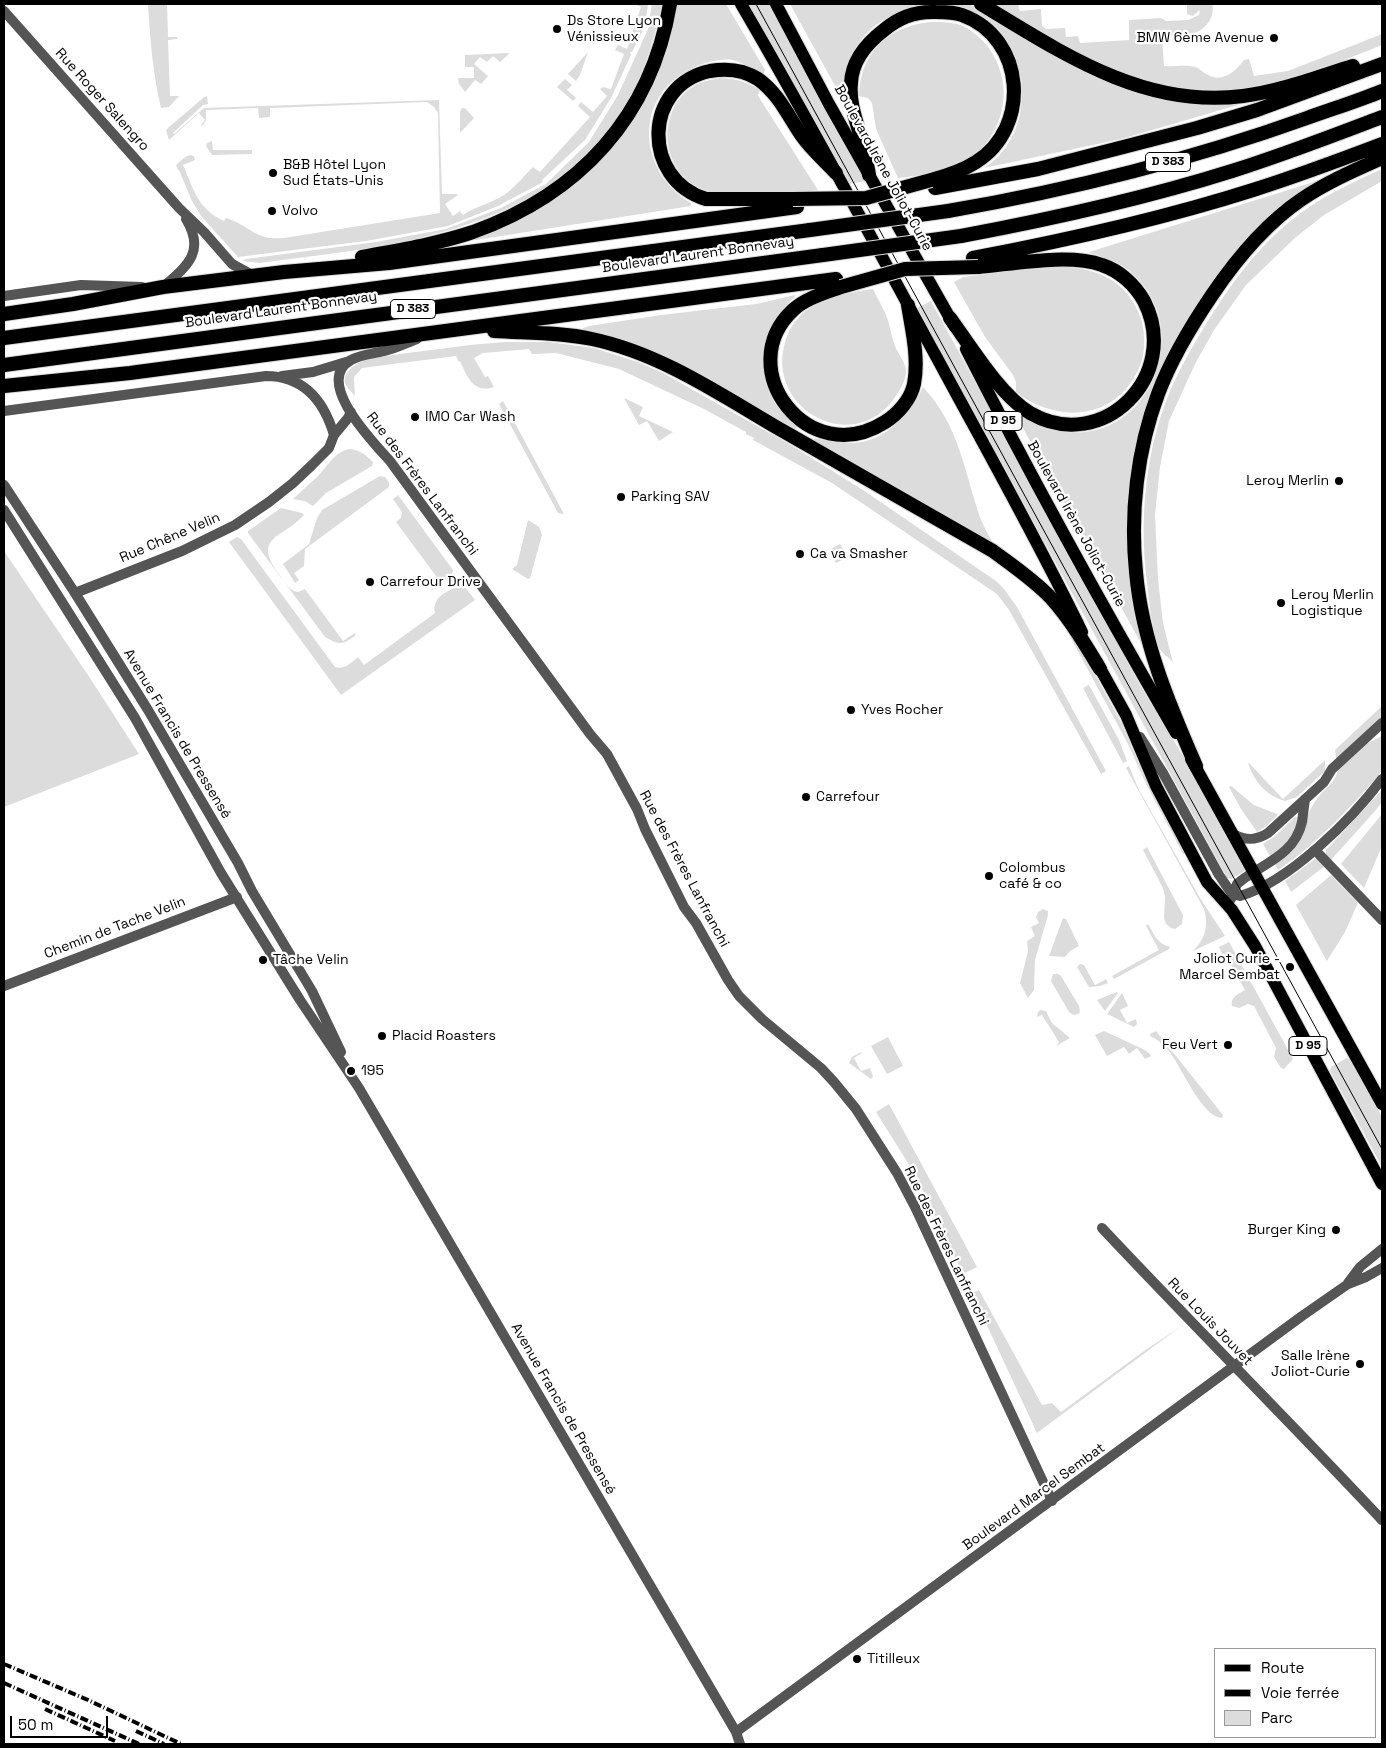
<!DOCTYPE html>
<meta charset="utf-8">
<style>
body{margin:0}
#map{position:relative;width:1386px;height:1748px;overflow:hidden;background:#fff;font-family:"Space Grotesk",sans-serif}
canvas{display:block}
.frame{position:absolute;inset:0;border:5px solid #000;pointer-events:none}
.legend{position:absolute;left:1214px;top:1648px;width:162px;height:90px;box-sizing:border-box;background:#fff;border:1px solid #999;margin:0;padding:6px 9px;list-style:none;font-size:15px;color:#000}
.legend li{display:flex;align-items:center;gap:10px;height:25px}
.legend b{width:25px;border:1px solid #999}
.scale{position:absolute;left:10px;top:1716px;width:98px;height:22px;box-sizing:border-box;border:2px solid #000;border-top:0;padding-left:6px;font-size:15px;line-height:18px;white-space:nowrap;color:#000;-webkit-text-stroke:4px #fff;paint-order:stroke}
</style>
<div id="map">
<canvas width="1386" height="1748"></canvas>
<div class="frame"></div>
<ul class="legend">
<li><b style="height:6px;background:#000"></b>Route</li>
<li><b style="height:6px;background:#000"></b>Voie ferrée</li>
<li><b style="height:14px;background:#dcdcdc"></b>Parc</li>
</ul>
<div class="scale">50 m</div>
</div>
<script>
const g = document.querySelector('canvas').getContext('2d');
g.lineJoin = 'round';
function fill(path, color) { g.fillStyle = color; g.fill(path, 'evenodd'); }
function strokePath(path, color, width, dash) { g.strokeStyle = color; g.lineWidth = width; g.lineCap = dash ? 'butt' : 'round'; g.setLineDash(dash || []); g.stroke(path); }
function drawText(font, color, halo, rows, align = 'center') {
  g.font = font + ' "Space Grotesk",sans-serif'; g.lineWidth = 4.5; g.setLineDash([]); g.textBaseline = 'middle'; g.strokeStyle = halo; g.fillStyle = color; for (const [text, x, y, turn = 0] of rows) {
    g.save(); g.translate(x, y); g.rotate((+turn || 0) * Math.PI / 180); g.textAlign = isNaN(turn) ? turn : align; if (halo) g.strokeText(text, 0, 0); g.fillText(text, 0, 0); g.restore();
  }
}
fill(new Path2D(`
 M148,4h19l1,33h10l-1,2 -9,1 2,56h9l-10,11 -8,1c-8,-34 -11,-69 -13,-104z
 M634,4h14l-3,22 -13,26h-2l1,3 -20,43 -26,42 -43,40 1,2 -45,24 -50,20 -82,15 -128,16 -37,-41 -9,-15 -13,-31h-1l-2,-5 9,-8 5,-2 4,1 1,4 -12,5c11,25 14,43 41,56l2,-3c24,7 28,23 58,20l156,-25 -2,-100 -4,-6 -7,-5 -157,6v9l-11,1 -1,-10 -52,2v11l-4,5 -1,-1 4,-5 -6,-7 -30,27 -3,-10 3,-3 34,-29 4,-2 1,8 -5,1 -30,28 1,1 30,-26 235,-8 3,94h15l1,1 -13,9 8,12 7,-5 3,4c14,-10 32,-12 45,-23 9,-7 17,-17 25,-25l7,5 50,-55 -12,-11 3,-4 12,10 14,-16 -7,-7 3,-2 8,2 13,-35 -9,-4 3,-5 9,4 14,-42z
 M652,4h10c-7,32 -16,63 -31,93 -8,14 -18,27 -29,40 -83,100 -222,110 -342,126l-18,-2 4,-2 130,-17 70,-13 55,-21 45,-24 43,-42 29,-47 30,-66z
 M675,4h51l39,66 -2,5c-8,-4 -18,-11 -27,-14 -12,-4 -29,1 -41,6 -61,26 -60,103 -4,136v3l-215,34v-2l133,-88z
 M748,4h22l96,177 -17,3z
 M790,4h179l102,59 141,40h24l2,2 -117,34 -137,29c6,-4 13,-9 17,-15 11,-12 18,-29 20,-45 1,-11 2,-23 -1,-34 -2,-10 -7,-19 -13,-27 -3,-5 -6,-12 -10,-16 -33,-31 -94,-31 -127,-1 -17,17 -27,37 -26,61h-3l-7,-7z
 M992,4h26l2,7 21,-2 1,17 4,3 19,-1 1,9 12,-1 2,7 49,-3v-20l32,-2 5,3 22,-1 11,-5 1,-5 -7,6 -6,-2v-10h25c2,6 0,14 -4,19 -11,15 -29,12 -46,13l2,30c9,1 22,-2 31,1 5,1 8,6 13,8 15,8 28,-4 36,-15l5,-1 5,17 34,-5 94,-37v11c-33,13 -65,27 -99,36 -72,20 -141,6 -205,-28 -29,-16 -57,-34 -86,-49z
 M931,22c11,0 24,0 34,5 36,20 49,66 30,102 -5,10 -12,20 -21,27 -22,15 -49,19 -76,22l-22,-49 -4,-26 -4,-5 -9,-2c1,-44 30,-70 72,-74z
 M588,52l-8,23 -4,6 -8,-7z
 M508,53l1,1 -9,8 -7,-6 -6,6 -7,-5 -6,7 14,12 -7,8 -6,-4 -10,12 -6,-8 -1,-6h16v-11h-9v-12z
 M720,78c15,0 27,4 40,12l-2,5 2,4 58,91c-33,5 -90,12 -120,-3 -39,-20 -41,-79 -4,-101 8,-5 17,-6 26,-8z
 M565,79l7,6 -5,5 9,8 -3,3 -16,-14z
 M462,108h3l9,10 -14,15v-22z
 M212,141l1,9h39v4l-40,1 -6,-9 1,-3z
 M1382,169v12l-58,34 -28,22 -50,48 -32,45 -18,32 -27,59 -9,46 -5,48 3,64 5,44 10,40c-4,-6 -12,-10 -15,-17 -6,-19 -9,-43 -11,-63 -9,-73 0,-152 35,-217 10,-19 21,-38 33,-56 24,-38 53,-74 90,-100 24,-17 51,-29 77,-41z
 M1317,181l-22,15 -31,25 -18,20 -71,105 -47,167v50l3,25 12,59 -131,-239h3c14,15 29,21 50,24 87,10 132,-108 63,-162 -12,-9 -25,-13 -38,-17l-1,-1z
 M1048,266c19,0 39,2 56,10 14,6 25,18 32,31 7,13 9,27 8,41 -1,15 -8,29 -18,41 -29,33 -77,29 -110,3v-10l-3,-7 -28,-38 -31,-55 9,-5z
 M873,289c5,11 13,23 16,35 2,7 3,15 6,22 3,8 12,18 11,27 -1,7 -5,16 -9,21 -39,65 -135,17 -111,-55 13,-38 52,-45 87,-50z
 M795,295v2c-28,22 -40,64 -25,97 6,14 17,23 27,33l-1,3 -215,-99v-2l8,-3 72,-11 95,-11z
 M931,301l209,384 49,81 57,104 -15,9 -4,-1 -310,-570z
 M505,342h44l45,6 44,14 25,11 126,71 74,46 133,91 8,8 13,18 89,164 -5,3 -92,-164 -12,-16 -165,-111 -79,-43 1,-2 -8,-4v-2l-42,-23 -85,-40 -63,-16 -24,1 -3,-5 -46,4 -9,5 11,19 3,-1 6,11c-21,7 -27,-11 -34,-26l-1,1 -3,-6 -94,12 -8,9 1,19c-3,-4 -8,-8 -10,-13 -3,-13 15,-21 24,-25l101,-13z
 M923,387c37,39 41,85 58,133 4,10 10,19 15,28l-183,-107 2,-3c13,3 26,5 39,5 32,-2 56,-29 69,-56z
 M624,398l19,9 -4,9 34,16 -14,9 -12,-20 -8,4z
 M503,401l61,113 -6,-1 -59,-109z
 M350,449c10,1 16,6 23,13l-1,4 -46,27 -13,13 -8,-5 -12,-2c8,-7 16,-15 24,-22 10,-10 18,-26 33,-28z
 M380,476l5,1 4,6v4l-84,62 -1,17 -10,7 5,7 -4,3 -12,-19 26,-20 8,-26 5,-8z
 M398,495l55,75 -1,5 -22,17 9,-12 -43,-58 5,-4 1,-6 -9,-13z
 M281,508l21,5 2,2c-20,23 -53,21 -25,59 5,7 10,17 19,18l7,-3 38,52 12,-8v3c-13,9 -16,9 -30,1l-77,-104v-2z
 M528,520l11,7 3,8 -12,43 -2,1 -16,-10 5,-4z
 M237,537l4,2 94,128c9,3 16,-4 23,-10l6,8 71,-52c-4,-16 15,-25 29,-27l11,14 -134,95 -112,-153z
 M840,544l8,13 -12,6 -7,-13z
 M4,551l84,124 51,79 -135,53z
 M1050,603l23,31 49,90 23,54 40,75 -2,1 -37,-70 -18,-40 -61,-113 -18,-24z
 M1089,685l30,55 8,21 -4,2 -40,-75z
 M1382,706v13l-44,40 -2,-1 -1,-8z
 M1382,736v34l-4,6c-30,34 -61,68 -100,94l-3,-6c8,-5 16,-10 20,-18 9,-15 11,-32 21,-46 8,-12 20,-17 22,-31l28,-25z
 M1325,760v11l-28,26 -12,4c-18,-4 -33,-22 -37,-39l35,37z
 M1129,766l10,24 61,108 25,38 -32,15c12,-12 16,-25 11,-42l-78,-141z
 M1231,786l23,19 23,9v2l-12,11 -8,5 -16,-23 -12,-22z
 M1382,790v12l-7,9 -44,49 -5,-5v-5z
 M1382,814v32l-18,42 -23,-24z
 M1295,817h2c3,15 -15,32 -27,39l-7,-12 12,-8z
 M1147,847l36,68 -1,9 -7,5 -4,-1 -5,-4 -2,-6 1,-21 -2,-9 -20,-38z
 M1315,859h2l8,7 -34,26 -6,-11z
 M1331,875l27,28 -13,29 -18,29 -31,-56z
 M1043,909l5,2v4l-13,45 -1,30 -6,8 -8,-15 8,-32 -1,-10 8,-5 -4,-9 8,-4 -3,-6 2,-5z
 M1063,918l3,1 13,27 -9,5 -5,6 -16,-1z
 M1148,924c6,10 9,20 22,23l-1,2 -55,30 -2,-3 47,-26 -13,-24z
 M1229,942l64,117 -9,10 -3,-1 -7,-11 2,-9 -22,-42 -6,-2 -9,4 -7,-2c-2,-9 6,-12 13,-16l-14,-25 -8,-9 -4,-9z
 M1080,964l4,1 11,20 11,-6 2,4 -8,3 -11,1 -12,-20z
 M1053,974h5l3,2 18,30 1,6 -2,2 -5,1 -4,-3 -18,-31z
 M1117,992l1,1 -13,18 -8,-11z
 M1122,993l6,13 -8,4 7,13 9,-4 1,5 -3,3 -27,-13z
 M1040,1010l6,1 6,12 18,15 -14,8 3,-4 -17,-27 -5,2 1,-5z
 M1104,1031l41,19 5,4 1,2 -6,3 -8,-11 -8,6 -5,-7 -17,9 -12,-21z
 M1156,1031l67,84 -1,3c-21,-1 -41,-53 -54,-68 -5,-6 -11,-11 -18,-14v-2z
 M888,1037l15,29 -16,8 -16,-28z
 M861,1052l1,1 -8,5 7,13 9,-3 3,8 -2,3 -22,-16 3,-6z
 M1347,1058l4,2 31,57v50l-52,-96 1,-4z
 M889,1104l88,163 -14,7 -50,-103 -37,-59z
 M979,1290l63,115 10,-2 9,9 83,-61 36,-24 -143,106 -65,-140z`), '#dcdcdc');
const primary = new Path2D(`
 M741,4c68,116 131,235 196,354 49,91 100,181 145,274
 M776,4l53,100 126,223
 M966,349c66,130 137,258 210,384
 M1096,661l30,54 30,71 51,96 25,28 23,36 127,238
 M1191,759l191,345`);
const trunk = new Path2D(`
 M981,4c81,49 163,105 262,92 38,-5 74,-19 110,-30
 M869,175c-2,-12 -5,-25 -8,-37 -5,-18 -12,-36 -10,-55 1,-23 16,-40 33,-53 15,-13 32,-19 52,-18 9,0 18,0 26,3 64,23 69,113 14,147 -14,9 -30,14 -45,18
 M935,188l103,-19 159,-41 60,-18 125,-46
 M793,199h-87c-65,-20 -63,-114 4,-128 17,-3 34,-1 48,8 21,15 30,37 44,57 9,13 23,25 34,37
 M948,211c122,-21 242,-51 359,-93 25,-9 51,-17 75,-27
 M961,236c91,-17 182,-37 271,-65 51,-16 100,-35 150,-54
 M362,257c37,-7 75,-13 111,-25 106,-38 178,-115 197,-228
 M973,258c95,-18 189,-39 280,-68 44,-14 87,-30 129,-46
 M841,287c-16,6 -35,11 -48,23 -62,58 15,161 92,112 13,-8 26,-23 29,-38 5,-26 -2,-54 -6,-79
 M4,314l69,-10 90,-17 121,-15 105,-9 408,-56
 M950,318c21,29 50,77 80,95 73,42 152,-38 114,-112 -9,-16 -24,-30 -42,-36 -33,-12 -89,-1 -124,2
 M494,331c32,2 66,1 98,8 67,14 126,54 184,88 72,41 145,83 217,124 20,15 41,29 58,47 19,21 34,46 49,71
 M4,338l806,-108
 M4,365l819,-110
 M4,386l126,-13 706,-94
 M1196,766c-27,-62 -54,-125 -60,-194 -6,-59 1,-122 22,-178 13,-35 33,-68 54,-99 25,-37 53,-71 90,-96 25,-17 53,-29 80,-41`);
strokePath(primary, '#dbdbdb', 14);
strokePath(trunk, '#dbdbdb', 16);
strokePath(new Path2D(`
 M4,11l175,197 25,24 28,32 22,12
 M163,287c24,-21 43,-35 23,-68
 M417,339c-11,4 -22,10 -33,12 -11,3 -22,3 -33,9 -38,21 22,82 39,101l200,273 17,20 30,55 8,20 39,78 12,16 32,57 11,16 23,23 59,49 13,14 22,27 41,64 18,34 137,294
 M282,376l31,-4 33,-10
 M4,411l262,-35c38,0 58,25 68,59
 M75,593l107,-42 53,-26 34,-23 24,-19 19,-18 17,-17 5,-13 14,-17 3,-6
 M1140,737l23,36 56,102 13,19 8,2c49,-14 112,-77 142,-117
 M1235,835c12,6 22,5 33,-2l56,-51 8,-13 50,-46
 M1315,850l67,70
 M1231,899l6,-15 5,-4c23,-17 53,-26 60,-58 1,-7 2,-15 3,-23
 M4,986l233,-89
 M1102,1228c92,98 188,194 280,292`), '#555', 10);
strokePath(new Path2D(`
 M4,296l77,-11 61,2
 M4,485l71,108 73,117 90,153 14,28 60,100 29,61
 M4,510l131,208 86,155 79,127 59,88 377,644 4,12
 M1348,1283l12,-16 22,-18
 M736,1732l566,-416 46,-32 18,-7 16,-9`), '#555', 10);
strokePath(primary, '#000', 12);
strokePath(trunk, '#000', 14);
strokePath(new Path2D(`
 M756,4l626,1145`), '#000', 1);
strokePath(new Path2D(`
 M4,1664l84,36 93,44
 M4,1683l135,61
 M45,1709l70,32
 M136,1731l28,13`), '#000', 4, [8, 2.5, 1, 2.5]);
const trunkBridge = new Path2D(`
 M793,199l73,-1 65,-18
 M810,230l138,-19
 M823,255l138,-19
 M841,287l64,-18 73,-2`);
strokePath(trunkBridge, '#dbdbdb', 16, []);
strokePath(trunkBridge, '#000', 14);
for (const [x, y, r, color] of [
 [557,29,5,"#000"],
 [1274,38,5,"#000"],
 [273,173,5,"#000"],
 [272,211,5,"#000"],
 [415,417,5,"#000"],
 [1339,481,5,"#000"],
 [621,497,5,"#000"],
 [800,554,5,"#000"],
 [370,582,5,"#000"],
 [1281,603,5,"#000"],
 [851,710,5,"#000"],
 [806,797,5,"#000"],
 [989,876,5,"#000"],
 [263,960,5,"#000"],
 [1290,967,5,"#000"],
 [382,1036,5,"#000"],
 [1228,1045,5,"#000"],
 [351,1071,5,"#000"],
 [1336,1230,5,"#000"],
 [1360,1364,5,"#000"],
 [857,1659,5,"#000"]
]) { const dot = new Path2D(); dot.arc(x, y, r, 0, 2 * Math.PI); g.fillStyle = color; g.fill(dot); strokePath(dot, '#fff', 2); }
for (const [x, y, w] of [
 [1168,162,45],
 [413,309,45],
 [1003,421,38],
 [1308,1046,38]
]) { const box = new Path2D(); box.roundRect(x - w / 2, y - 9.5, w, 19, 4); g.fillStyle = '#fff'; g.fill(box); strokePath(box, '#000', 1); }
drawText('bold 12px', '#000', null, [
 ["D 383",1168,162],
 ["D 383",413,309],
 ["D 95",1003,421],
 ["D 95",1308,1046]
]);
drawText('14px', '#000', '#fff', [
 ["Ds Store Lyon",567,21],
 ["Vénissieux",567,37],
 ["BMW 6ème Avenue",1264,38,"right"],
 ["B&B Hôtel Lyon",283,165],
 ["Sud États-Unis",283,181],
 ["Volvo",282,211],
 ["IMO Car Wash",425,417],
 ["Leroy Merlin",1329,481,"right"],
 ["Parking SAV",631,497],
 ["Ca va Smasher",810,554],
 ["Carrefour Drive",380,582],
 ["Leroy Merlin",1291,595],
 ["Logistique",1291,611],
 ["Yves Rocher",861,710],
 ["Carrefour",816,797],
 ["Colombus",999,868],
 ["café & co",999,884],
 ["Joliot Curie -",1280,959,"right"],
 ["Marcel Sembat",1280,975,"right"],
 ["Tâche Velin",273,960],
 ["Placid Roasters",392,1036],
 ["Feu Vert",1218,1045,"right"],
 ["195",361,1071],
 ["Burger King",1326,1230,"right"],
 ["Salle Irène",1350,1356,"right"],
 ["Joliot-Curie",1350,1372,"right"],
 ["Titilleux",867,1659]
], 'left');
drawText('14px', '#000', '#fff', [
 ["Rue Roger Salengro",102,100,48],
 ["Boulevard Irène Joliot-Curie",883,168,61],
 ["Boulevard Laurent Bonnevay",698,255,-8],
 ["Boulevard Laurent Bonnevay",281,310,-8],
 ["Rue des Frères Lanfranchi",422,484,53],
 ["Boulevard Irène Joliot-Curie",1076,524,61],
 ["Rue Chêne Velin",170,538,-23],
 ["Avenue Francis de Pressensé",177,734,59],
 ["Rue des Frères Lanfranchi",684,869,62],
 ["Chemin de Tache Velin",115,928,-21],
 ["Rue des Frères Lanfranchi",946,1246,64],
 ["Rue Louis Jouvet",1210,1322,46],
 ["Avenue Francis de Pressensé",563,1409,60],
 ["Boulevard Marcel Sembat",1034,1497,-36]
]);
</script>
